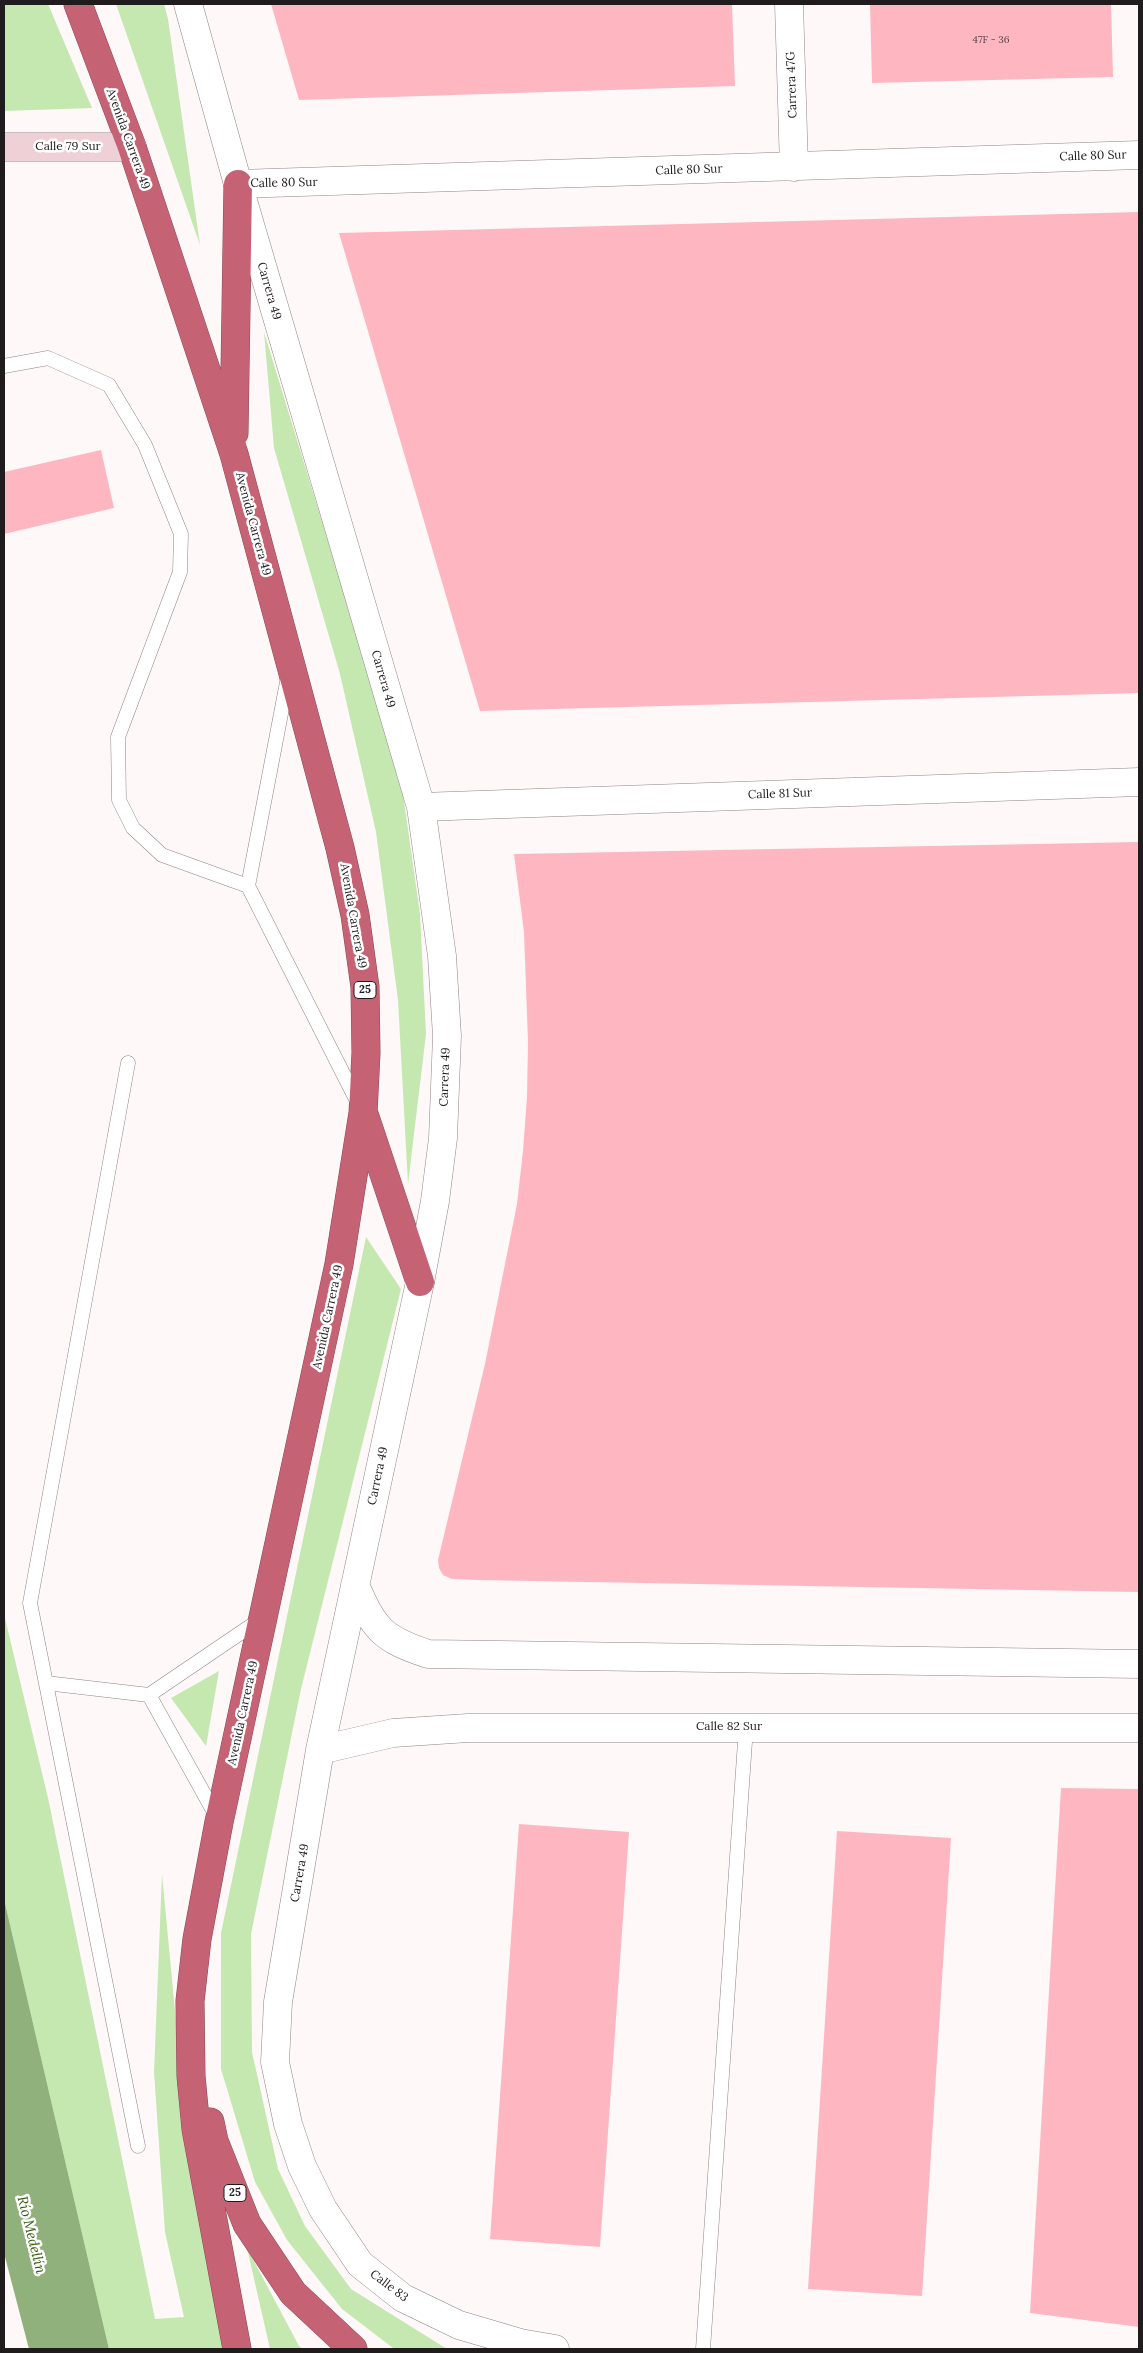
<!DOCTYPE html>
<meta charset="utf-8">
<style>
body{margin:0}
#map{position:relative;width:1143px;height:2353px;overflow:hidden;background:#fef8f9;font-family:Lora,serif}
canvas{display:block}
.frame{position:absolute;inset:0;border:5px solid #201b1c;pointer-events:none}
</style>
<div id="map">
<canvas width="1143" height="2353"></canvas>
<div class="frame"></div>
</div>
<script>
const g = document.querySelector('canvas').getContext('2d');
g.lineJoin = 'round';
function fill(path, color) { g.fillStyle = color; g.fill(path, 'evenodd'); }
function strokePath(path, color, width, dash) { g.strokeStyle = color; g.lineWidth = width; g.lineCap = dash ? 'butt' : 'round'; g.setLineDash(dash || []); g.stroke(path); }
function drawText(font, color, halo, rows, align = 'center') {
  g.font = font + ' Lora,serif'; g.lineWidth = 5; g.setLineDash([]); g.textBaseline = 'middle'; g.strokeStyle = halo; g.fillStyle = color; for (const [text, x, y, turn = 0] of rows) {
    g.save(); g.translate(x, y); g.rotate((+turn || 0) * Math.PI / 180); g.textAlign = isNaN(turn) ? turn : align; if (halo) g.strokeText(text, 0, 0); g.fillText(text, 0, 0); g.restore();
  }
}
fill(new Path2D(`
 M4,4h44l44,104 -88,3z
 M116,4h48l4,15 32,226z
 M264,332l137,448 19,134 6,120 -18,150 -10,-184 -22,-168 -36,-158 -66,-226z
 M366,1237l35,52 -100,400 -50,245 1,118 26,117 27,57 46,63 96,60 -54,-1 -51,-39 -55,-69 -32,-58 -34,-113v-136z
 M4,1614l44,184 107,521 29,-2 -19,-85 -11,-160 8,-198 22,232 42,243h-117l-105,-450z
 M219,1671l-13,75 -35,-48z
 M247,2248l52,98 4,3h-33z`), '#c5e8b1');
fill(new Path2D(`
 M4,1899l105,450h-80l-25,-96z`), '#90b17b');
fill(new Path2D(`
 M271,4h461l3,82 -436,14z
 M870,4h241l2,73 -241,6z
 M1139,212v481l-659,18 -141,-478z
 M101,450l13,58 -110,26v-62z
 M1139,842v750l-662,-12 -25,-1 -9,-4 -4,-7 -1,-8 47,-196 32,-160 6,-53 4,-54 1,-55 -4,-110 -10,-78z
 M1061,1788l78,1v538l-109,-14z
 M519,1824l110,8 -29,415 -110,-8z
 M837,1831l114,7 -29,458 -114,-7z`), '#feb7c1');
const lane = new Path2D(`
 M4,366l44,-8 61,27 36,60 36,89 -1,38 -62,165 1,63 14,28 29,27 86,31
 M288,677l-40,209 110,217
 M128,1063l-98,540 108,543
 M46,1683l103,12 112,-76
 M149,1695l69,124
 M703,2349l43,-622`);
const street = new Path2D(`
 M188,4l50,180 183,623 21,149 5,80 -4,102 -8,63 -15,81 -100,468 -42,252 -3,60 13,62 14,42 21,43 37,55 43,34 56,27 61,18 35,6
 M789,4l5,163
 M238,184l901,-29
 M421,807l718,-25
 M355,1585c19,44 27,54 73,69l711,10
 M320,1750l73,-17 75,-5h671`);
const secondary = new Path2D(`
 M4,147h128`);
const highway = new Path2D(`
 M78,4l54,143 102,307 106,394 15,67 10,72 1,66 -3,60 -24,151 -120,558 -22,117 -7,62 1,75 5,53 41,220
 M234,433l4,-249
 M365,1117l55,165
 M210,2122l4,19 33,83 46,69 60,56`);
strokePath(lane, '#918485', 15);
strokePath(street, '#918485', 29);
strokePath(secondary, '#918485', 29);
strokePath(highway, '#8b4a56', 29);
strokePath(lane, '#fff', 14);
strokePath(street, '#fff', 28);
strokePath(secondary, '#eed0d6', 28);
strokePath(highway, '#c56375', 28);
drawText('10px', '#584245', null, [
 ["47F - 36",991,40]
]);
for (const [x, y, w] of [
 [365,990,22],
 [235,2193,22]
]) { const box = new Path2D(); box.roundRect(x - w / 2, y - 8.5, w, 17, 4); g.fillStyle = '#fff'; g.fill(box); strokePath(box, '#201b1c', 1); }
drawText('bold 11px', '#201b1c', null, [
 ["25",365,990],
 ["25",235,2193]
]);
drawText('12px', '#201b1c', '#fff', [
 ["Carrera 47G",792,85,-92],
 ["Avenida Carrera 49",128,139,70],
 ["Calle 79 Sur",68,147],
 ["Calle 80 Sur",1093,156,-2],
 ["Calle 80 Sur",689,170,-2],
 ["Calle 80 Sur",284,183,-1],
 ["Carrera 49",269,291,74],
 ["Avenida Carrera 49",253,524,75],
 ["Carrera 49",383,679,74],
 ["Calle 81 Sur",780,794,-2],
 ["Avenida Carrera 49",353,916,80],
 ["Carrera 49",445,1077,-88],
 ["Avenida Carrera 49",328,1317,-78],
 ["Carrera 49",378,1476,-78],
 ["Avenida Carrera 49",243,1713,-78],
 ["Calle 82 Sur",729,1727],
 ["Carrera 49",300,1873,-80],
 ["Calle 83",389,2286,37]
]);
drawText('italic 14px', '#315a0a', '#fff', [
 ["Río Medellín",31,2235,76]
]);
</script>
